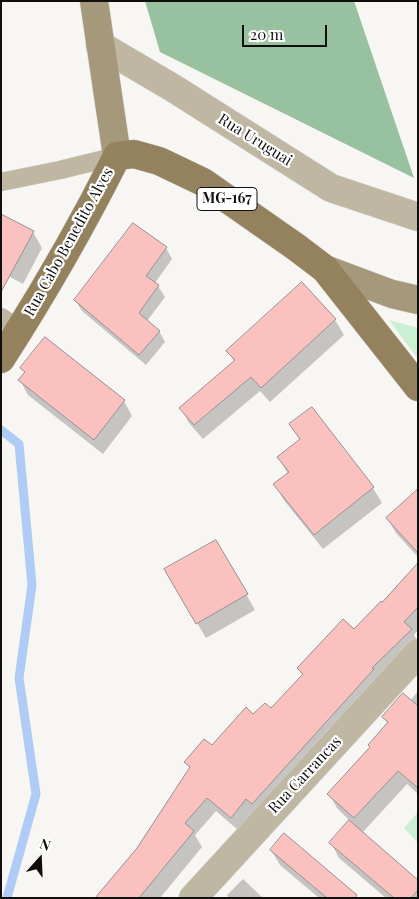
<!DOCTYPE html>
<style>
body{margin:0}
#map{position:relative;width:419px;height:899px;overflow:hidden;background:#f8f6f2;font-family:"Playfair Display",serif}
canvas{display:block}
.frame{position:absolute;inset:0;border:2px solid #100f0e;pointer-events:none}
.north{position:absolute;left:15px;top:834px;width:50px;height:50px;-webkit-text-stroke:4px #fff;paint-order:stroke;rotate:20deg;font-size:14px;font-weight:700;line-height:20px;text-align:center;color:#100f0e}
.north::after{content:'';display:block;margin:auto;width:18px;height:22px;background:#100f0e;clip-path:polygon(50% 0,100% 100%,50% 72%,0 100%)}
.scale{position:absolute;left:242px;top:25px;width:85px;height:22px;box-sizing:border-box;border:2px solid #100f0e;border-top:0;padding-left:6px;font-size:15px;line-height:18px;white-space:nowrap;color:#100f0e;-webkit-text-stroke:4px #fff;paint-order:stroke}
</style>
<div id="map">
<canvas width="419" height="899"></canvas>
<div class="frame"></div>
<div class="north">N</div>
<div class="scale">20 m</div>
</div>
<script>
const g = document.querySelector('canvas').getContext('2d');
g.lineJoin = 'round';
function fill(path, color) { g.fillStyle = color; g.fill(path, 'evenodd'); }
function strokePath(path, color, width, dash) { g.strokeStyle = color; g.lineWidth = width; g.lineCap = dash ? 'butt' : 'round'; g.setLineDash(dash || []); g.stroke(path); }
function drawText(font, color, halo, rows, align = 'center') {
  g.font = font + ' "Playfair Display",serif'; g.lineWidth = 4.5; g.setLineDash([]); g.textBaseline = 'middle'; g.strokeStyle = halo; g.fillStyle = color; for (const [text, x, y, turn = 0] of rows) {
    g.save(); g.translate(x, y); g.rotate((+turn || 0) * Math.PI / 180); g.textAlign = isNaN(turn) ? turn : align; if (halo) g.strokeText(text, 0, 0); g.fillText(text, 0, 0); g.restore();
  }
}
fill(new Path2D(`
 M389,320l29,8v31z
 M418,812v31l-14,-15z`), '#cbefd2');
fill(new Path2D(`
 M145,1h209l60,177 -254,-126z`), '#97c19f');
fill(new Path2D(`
 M133,224l33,24 6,11 -17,24 3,3 7,11 -18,24 12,10 6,11 -19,23 -64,-54 -7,-11z
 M33,232l9,16 -19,36 -22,-12z
 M302,284l33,36 9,15 -74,67 -10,-11 -57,48 -14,-16 -8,-15 54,-45 -7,-12z
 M22,368l102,33 8,15 -29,38 -75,-59 -8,-15 5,-6z
 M312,409l61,79 9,15 -59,46 -40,-50 -8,-15 13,-10 -10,-17 22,-17 -9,-15z
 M418,491v66l-22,-24 -9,-15z
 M216,541l39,69 -49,28 -40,-68z
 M418,578v52l-4,5 4,7 -157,176 -7,-7 -16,19 -22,-19 -21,24 7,12 -42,51h-63l41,-49 52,-80 -4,-7 26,-15 41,-31 18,-6 32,-34 -5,-8 56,-37z
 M418,691v103l-11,-10 -45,49 56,48v17h-32l-47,-40 -8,-15 19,-22 -13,-13 -8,-14 42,-46 17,-24 -4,-7 26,-16z
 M271,850l85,46 1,2h-38l-39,-33z
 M243,879l20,19h-34l-2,-3z`), '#0003');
strokePath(new Path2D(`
 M1,430l18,14 13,141 -13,93 17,116 -29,104`), '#aeccf5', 9);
const building = new Path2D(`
 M1,214l33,17 -33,61z
 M133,223l34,24 -21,29 13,9 -20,28 21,18 -21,24 -65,-55z
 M302,282l34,37 -75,69 -10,-11 -57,48 -15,-17 56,-48 -9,-9z
 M45,337l80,63 -31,40 -76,-60 7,-8 -5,-4z
 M312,407l62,80 -60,48 -41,-51 16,-12 -12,-15 23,-18 -11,-15z
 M418,489v64l-32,-35z
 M216,540l32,54 -52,30 -32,-55z
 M418,563v44l-14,15 8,7 -40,39 2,1 -122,135 -6,-5 -15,19 -24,-20 -22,25 9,8 -55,67h-44l42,-50 53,-81 -6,-5 20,-23 8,6 34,-38 7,7 12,-11 6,5 32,-34 -6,-6 46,-49 11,10 27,-28 1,1z
 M403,693l15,13v82l-20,-17 -44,47 -27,-24 43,-47 -2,-2 20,-23 -6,-5z
 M349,820l69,60v10l-7,8h-17l-65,-55z
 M284,833l73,62 -2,3h-28l-57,-48z`);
fill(building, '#fac1bf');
strokePath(building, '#969191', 1);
const lane = new Path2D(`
 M1,182l59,-12 57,-14
 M1,317l19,13`);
const street = new Path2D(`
 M100,45l73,43 158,100 87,29
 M193,898l225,-245`);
const secondary = new Path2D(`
 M94,1l23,155
 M325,269l67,25 26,6`);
const primary = new Path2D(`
 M1,359c43,-67 81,-133 116,-203l17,-2 25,7 44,21 93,65 29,22 93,118`);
strokePath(lane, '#d3d1ce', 19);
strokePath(street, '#d3d1ce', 29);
strokePath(secondary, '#d3d1ce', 29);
strokePath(primary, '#d3d1ce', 29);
strokePath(lane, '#c0b7a3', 18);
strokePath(street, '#c0b7a3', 28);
strokePath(secondary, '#a6987a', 28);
strokePath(primary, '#93825d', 28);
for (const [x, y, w] of [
 [227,199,60]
]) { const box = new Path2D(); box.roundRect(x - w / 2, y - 11.5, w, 23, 4); g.fillStyle = '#fff'; g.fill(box); strokePath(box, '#100f0e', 1); }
drawText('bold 14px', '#100f0e', null, [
 ["MG-167",227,199]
]);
drawText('15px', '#100f0e', '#fff', [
 ["Rua Uruguai",255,140,32],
 ["Rua Cabo Benedito Alves",69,242,-61],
 ["Rua Carrancas",305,775,-47]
]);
</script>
